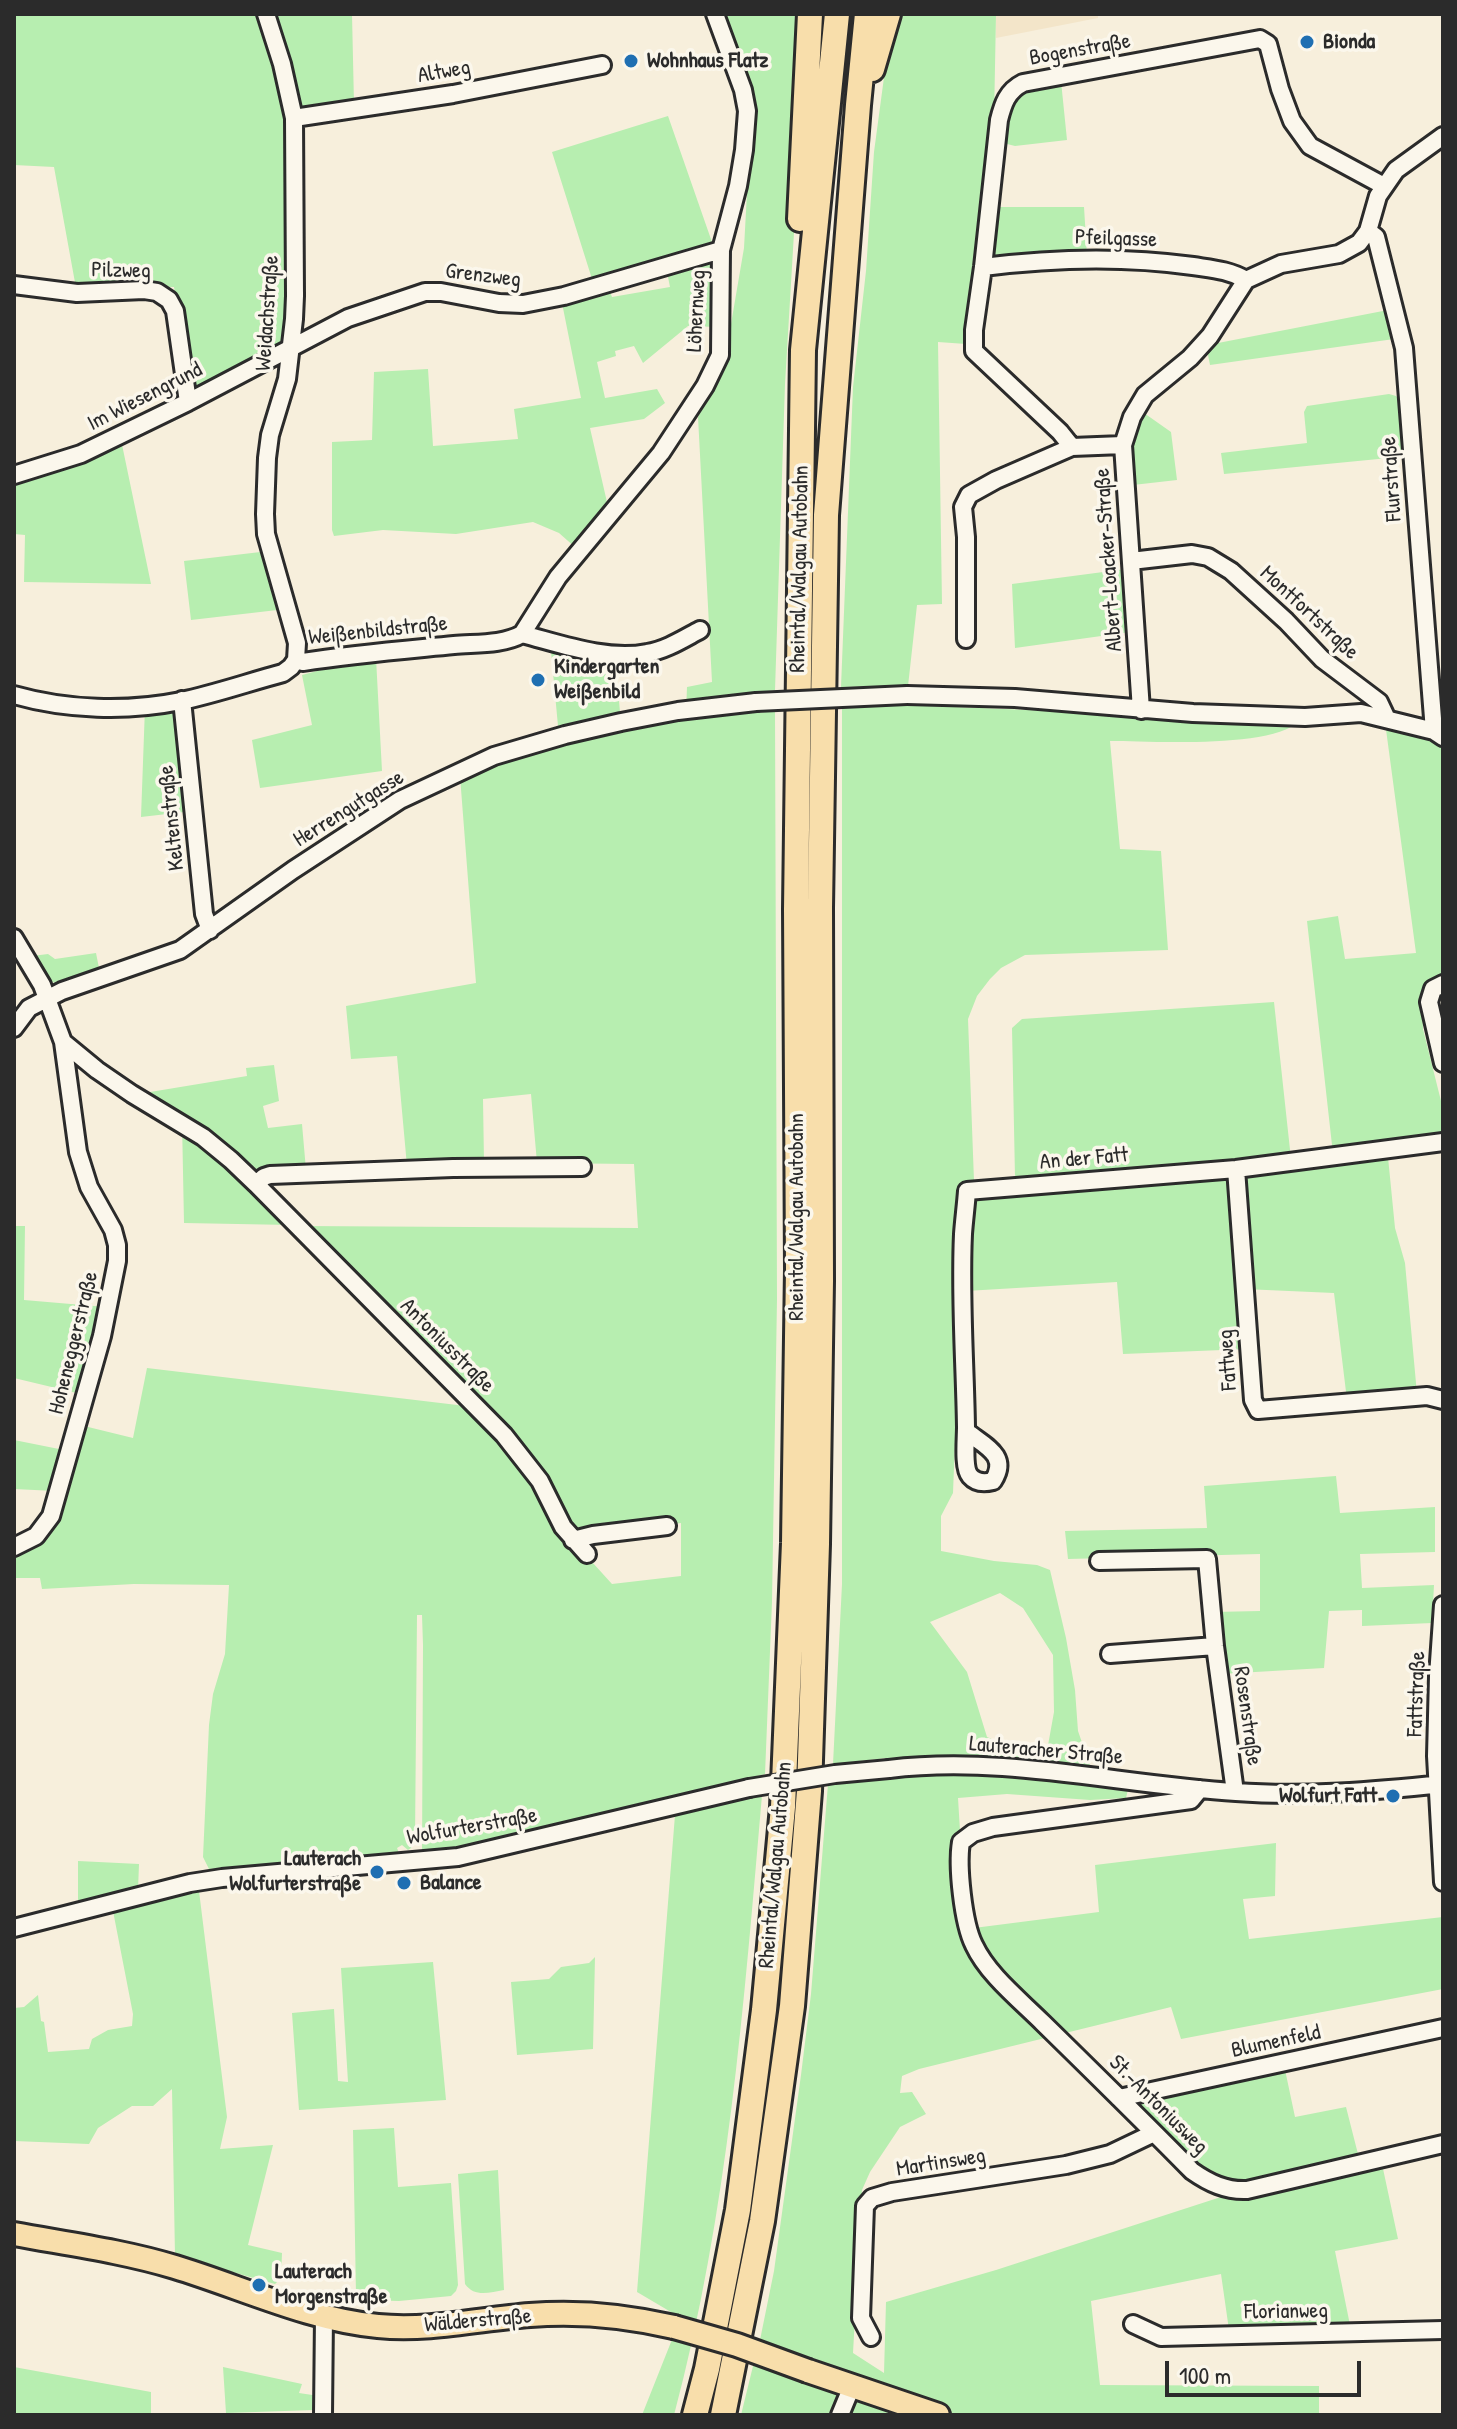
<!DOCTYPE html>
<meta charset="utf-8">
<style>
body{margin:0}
#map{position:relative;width:1457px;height:2429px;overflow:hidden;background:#f7efdc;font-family:"Patrick Hand",sans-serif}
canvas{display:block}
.frame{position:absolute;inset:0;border:16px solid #2b2b2b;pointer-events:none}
.scale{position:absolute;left:1165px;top:2361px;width:196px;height:36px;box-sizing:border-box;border:4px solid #2b2b2b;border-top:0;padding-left:10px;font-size:24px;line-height:28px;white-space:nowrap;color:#2b2b2b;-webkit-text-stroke:6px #fbf7ec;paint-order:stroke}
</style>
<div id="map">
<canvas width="1457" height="2429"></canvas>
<div class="frame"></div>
<div class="scale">100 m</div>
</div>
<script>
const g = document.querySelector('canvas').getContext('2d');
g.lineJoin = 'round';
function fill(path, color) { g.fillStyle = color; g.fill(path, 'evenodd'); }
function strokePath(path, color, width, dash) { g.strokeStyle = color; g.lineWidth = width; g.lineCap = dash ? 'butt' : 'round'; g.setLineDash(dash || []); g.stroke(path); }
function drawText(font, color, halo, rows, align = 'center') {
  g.font = font + ' "Patrick Hand",sans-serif'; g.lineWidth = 7; g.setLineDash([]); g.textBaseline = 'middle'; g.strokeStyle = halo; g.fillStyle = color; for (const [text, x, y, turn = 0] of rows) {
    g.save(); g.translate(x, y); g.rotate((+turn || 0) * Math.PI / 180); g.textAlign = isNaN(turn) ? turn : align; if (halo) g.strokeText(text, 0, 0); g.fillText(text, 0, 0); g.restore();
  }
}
fill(new Path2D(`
 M996,14h102v4l-102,20z`), '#f3e5c9');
fill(new Path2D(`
 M14,14h338l2,90 -64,14v227l-99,52 -17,-110 -98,1 -22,-121 -40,-2z
 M722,14h83l-1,51 -19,319 -10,306 -19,3v20l19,-2 2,588 -5,303 -7,172 -15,4 -2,19 14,-2c-18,208 -34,419 -88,620h-32l31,-78 3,-22 -39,-23 38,-477 -109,15 -109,24 -35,4 1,-213 -1,-30h-5l-2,224 -4,9 -3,2 -6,-5 -5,3 2,5 -2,1 -59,5 -1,3 -128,7 -6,-12 6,-132 4,-31 12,-40 4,-69 -95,-1 -92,5 -2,-11h-24l-2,-27 24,-10 16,-22 26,-94 53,13 14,-70 327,39 45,49 18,27 26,47 49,54 69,-8v-53l-108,15 -8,-12 -21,-44 -39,-51 -40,-41 -34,-26 -102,-100 -28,-38 337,2 -4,-64 -97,-1 -6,-69 -48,5 1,63 -77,4 -10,-110 -46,3 -5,-53 130,-23 -16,-207 63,-24 120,-30 43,-8 1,-27 25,-5 -14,-265 26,-52 20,-117 8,-147z
 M898,14h98l-2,105 -28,225 -28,-2 4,262 -25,1 -9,81 -67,1 12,-300 13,-116 8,-119 13,-97z
 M1061,81l6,59 -52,6 -8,-2 -6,-10 15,-43z
 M668,116l45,129 -121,34 -40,-127z
 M994,207h90l3,48 -94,8 -6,-10z
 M713,258l4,69 -29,-1 -45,37 -9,-17 -19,5 1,5 -19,6 8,36 52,-9 8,14 -21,16 -54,9 19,83 -33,37 -17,-15 -26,-11 -77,12 -73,-4 -49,6 -2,-6v-88l40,-2 2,-68 54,-3 5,77 85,-7 -4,-30 67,-11 -19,-95 46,-16 4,10 58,-10 -3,-15z
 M1388,310l6,29 -184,26 -3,-15 9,-9 2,2z
 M1389,394l7,2 5,6 2,40 -4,15 -175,17 -3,-21 86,-10 -3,-31 3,-6z
 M1144,413l27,19 6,48 -44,5c-1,-26 -4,-50 11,-72z
 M120,435l31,149 -127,-2 1,-47 -11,-1v-58z
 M269,551l17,58 -95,11 -7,-59z
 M1126,569l4,63 -115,16 -3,-64z
 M553,647l62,11 5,54 -62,14 -7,-75z
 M376,658l6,113 -122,17 -8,-48 60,-15 -10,-50 15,-4v-6z
 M182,701l11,110 -52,6 4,-110z
 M906,705l393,16c-26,28 -150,20 -189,20l10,108 41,2 7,99 -143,5 -24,13 -11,11 -13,17 -9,23 6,162 41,-4 -3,-149 10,-9 252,-17 17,157 42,-5 -26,-233 31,-5 7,43 71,-6 -31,-231 58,21v235l-21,13 1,38 20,80v28l-56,10 8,81 10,35 12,131 -70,6 -13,-107 -90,-4 3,60 -124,5 -6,-72 -151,9 -6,98 -4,27 -3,77 -12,23v35l53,10 43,4 13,5 16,68 9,52 3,41 16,46 36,4 -4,17 -36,2 -83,-6 -49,4 8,131 133,-17 -4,-47 181,-22 -1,53 -32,3 6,40 194,-22v72l-262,50 -10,-32 -252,62 -17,7 -2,17 12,-1 14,22 -26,13 -30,45 -8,18 -9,163 31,20 2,-71 110,-32 228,-74h24l134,-32 16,75 -63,12 15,74 -121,5 -8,-56 -130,27 9,84 219,1v29h-578l13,-53 53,18 3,-21 -50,-19 14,-69 27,-196 10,-81 17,-210 61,-6 -2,-20 -54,6 9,-180v-877zM1000,1593l23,15 30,47 1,57 -9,50 -58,-25 -20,-65 -37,-50z
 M96,953l3,15 -44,15 -8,-3 -15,-24 16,-2 7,5z
 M274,1065l5,36 -16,5 5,22 34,-4 4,46 -61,5 46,50 -107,-2 -2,-102 -44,-27 109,-18 -1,-8z
 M14,1226h11l-1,74 82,7 -21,88 -71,-17z
 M14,1440l45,9 2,13 -6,29 -41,-2z
 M1336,1476l4,37 95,-6v45l-75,2 2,34 72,-3 -2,38 -70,3v-16l-33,1 -5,57 -103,6 -8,-62 47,-1v-57l-192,5 -3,-28 142,-3 -3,-42z
 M78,1861l61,3 -1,26 -60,15z
 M199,1891l28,226 -7,32 53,-4 -25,100 34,8 -1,25 -6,6 -100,-28 -3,-167 -19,17h-21l-34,22 -9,16 -75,-3v-133l10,-1 14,-12 3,26 3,1 4,30 41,-3 3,-10 16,-9 24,-4 1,-12 -20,-103z
 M595,1957l-2,92 -76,6 -6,-73 38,-3 12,-12 28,-4z
 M433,1962l13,138 -147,10 -7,-97 42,-4 4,72 10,1 -7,-114z
 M1284,2065l11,52 51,-10 13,51 -111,28 -36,-6 -90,-81z
 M394,2128l4,59 53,-4 7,102 -2,6 -5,5 -52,5 -36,-1 -5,-1 -2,-5 -3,-164z
 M498,2170l6,120c-14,2 -29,8 -39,-6l-7,-110z
 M14,2367l137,25v23h-137z
 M223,2367l79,17 -3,9 20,3 -1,11 -4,3 -88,3z`), '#b7eeb0');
const minor = new Path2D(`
 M266,14l16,50 12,54 1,178 -1,23 -7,60 -17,56 -3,23 -2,56 1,20 31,109 -1,17
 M294,118l159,-24 149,-29
 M1368,231l8,6 28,111 30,383
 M983,267c70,-9 140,-11 210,-1 19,3 36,4 53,14
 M14,285l63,8 67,-3 13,2 12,8 6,11 13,91
 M1123,445l-51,2 -12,-15 -86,-81v-21l9,-63 16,-147c4,-16 8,-29 24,-37l237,-44 8,5 12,45 12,32 18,25 74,40
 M14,475l67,-21 107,-52 160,-84 77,-26h16l58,11 24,1 41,-8 157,-46
 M1131,561l61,-7 16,3 23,14 55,50 36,38 57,43 8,17
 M522,634l36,-57 103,-124 44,-67 15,-31 1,-105 17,-64 6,-36 3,-39 -4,-21 -28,-76
 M966,639v-102l-3,-30 6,-12 27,-15 76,-33
 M14,695c53,15 113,17 167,6 34,-7 68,-19 102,-28l8,-6 5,-7 7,2c50,-8 100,-12 151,-17 21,-2 49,0 68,-11 39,10 85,27 125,19 19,-3 36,-14 53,-23
 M907,695l108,3 178,15 112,4 56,-4 73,18 9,6
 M182,700l22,214 6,16
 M1141,710l-18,-265 9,-28 13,-22 45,-37 20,-22 36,-56 35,-16 58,-10 20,-11 9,-12 10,-35 18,-26 47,-34
 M14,938l28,47 21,57 34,28 35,24 71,43 28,23 25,24 248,251 36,46 23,46 24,27
 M1443,984l-10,5 -4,13 14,61
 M14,1028l15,-20 33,-17 118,-41 113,-80 107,-70 94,-44 71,-21 56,-13 57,-11 78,-9
 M1236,1169l17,231 5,10 169,-14 16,4
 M256,1184l8,-7 6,-2 183,-7 129,-1
 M966,1431c17,14 44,24 27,50 -8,2 -17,2 -23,-5 -7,-8 -4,-37 -4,-49 -1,-64 -6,-129 -3,-193 1,-14 3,-29 4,-43l269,-22 207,-27
 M573,1540l20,-5 74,-9
 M14,1547l22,-11 15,-20 51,-180 15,-75v-16l-4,-15 -24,-43 -11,-35 -15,-110
 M1099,1561l108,-2 8,87 20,146
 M1443,1605l-5,71 -2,80 7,126
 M1110,1654l105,-8
 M889,1769c116,-14 231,16 347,23 68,5 139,-1 207,-8
 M1200,1789l-9,11 -198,27 -20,6 -12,9c-4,24 2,81 13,103 14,30 46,55 69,78 50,49 100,98 149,148 17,12 34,20 55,19l196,-46
 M14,1928l176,-45 32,-5 236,-21 291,-69
 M1119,2098l324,-70
 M1133,2324l28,13 282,-7
 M871,2337l-10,-19 4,-112 7,-8 20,-6 174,-27 44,-11 44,-21
 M323,2415l1,-99
 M840,2415l12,-29`);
const major = new Path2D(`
 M14,2234c54,10 108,17 161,33 66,20 135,53 203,59 51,5 102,-7 152,-11 49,-4 97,1 144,12
 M808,2371l130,44`);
const highway = new Path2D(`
 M872,69l16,-55
 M800,219l10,-205
 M695,2415l12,-46 31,-159 26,-200 19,-203 11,-264 4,-274 -2,-360 7,-559 34,-336
 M723,2415l39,-194 30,-215 17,-215 8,-247 4,-263 -1,-373 6,-393 32,-410 9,-91`);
strokePath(minor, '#2b2b2b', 22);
strokePath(major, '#2b2b2b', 28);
strokePath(highway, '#2b2b2b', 30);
strokePath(minor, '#fbf7ec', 16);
strokePath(major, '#f8deab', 22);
strokePath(highway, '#f8deab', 24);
const minorBridge = new Path2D(`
 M756,702l151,-7
 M749,1788l86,-14 54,-5`);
const majorBridge = new Path2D(`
 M674,2327l63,18 71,26`);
strokePath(minorBridge, '#2b2b2b', 22, []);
strokePath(majorBridge, '#2b2b2b', 28, []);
strokePath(minorBridge, '#fbf7ec', 16);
strokePath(majorBridge, '#f8deab', 22);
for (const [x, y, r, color] of [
 [1307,42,8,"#1f6fb2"],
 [631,61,8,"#1f6fb2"],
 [538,680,8,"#1f6fb2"],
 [1393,1796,8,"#1f6fb2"],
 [377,1872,8,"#1f6fb2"],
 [404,1883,8,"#1f6fb2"],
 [259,2285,8,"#1f6fb2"]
]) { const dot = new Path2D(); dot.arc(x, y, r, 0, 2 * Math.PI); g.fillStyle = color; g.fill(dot); strokePath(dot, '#fbf7ec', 3); }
drawText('bold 22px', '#2b2b2b', '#fbf7ec', [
 ["Bionda",1323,42],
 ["Wohnhaus Flatz",647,61],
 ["Kindergarten",554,667],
 ["Weißenbild",554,692],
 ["Wolfurt Fatt",1377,1796,"right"],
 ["Lauterach",361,1859,"right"],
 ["Wolfurterstraße",361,1884,"right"],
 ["Balance",420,1883],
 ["Lauterach",275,2272],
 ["Morgenstraße",275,2297]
], 'left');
drawText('22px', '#2b2b2b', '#fbf7ec', [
 ["Bogenstraße",1080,50,-10],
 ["Altweg",444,72,-10],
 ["Pfeilgasse",1116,239,2],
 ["Pilzweg",121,271,1],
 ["Grenzweg",483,276,7],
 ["Löhernweg",697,311,-87],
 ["Weidachstraße",268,313,-86],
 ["Im Wiesengrund",145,397,-27],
 ["Flurstraße",1392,479,-94],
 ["Albert-Loacker-Straße",1109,560,-94],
 ["Rheintal/Walgau Autobahn",800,569,-89],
 ["Montfortstraße",1309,613,43],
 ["Weißenbildstraße",378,631,-6],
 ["Herrengutgasse",349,809,-32],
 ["Keltenstraße",172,818,-96],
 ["An der Fatt",1084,1159,-5],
 ["Rheintal/Walgau Autobahn",797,1217,-90],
 ["Hoheneggerstraße",74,1343,-76],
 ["Antoniusstraße",447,1346,45],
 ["Fattweg",1228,1360,-94],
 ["Fattstraße",1417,1694,-88],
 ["Rosenstraße",1247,1716,82],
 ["Lauteracher Straße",1046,1751,5],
 ["Wolfurterstraße",472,1827,-10],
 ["Rheintal/Walgau Autobahn",776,1865,-85],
 ["Blumenfeld",1276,2042,-12],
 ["St.-Antoniusweg",1158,2105,45],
 ["Martinsweg",941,2163,-9],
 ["Florianweg",1286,2312,-1],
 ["Wälderstraße",478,2321,-5]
]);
</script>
